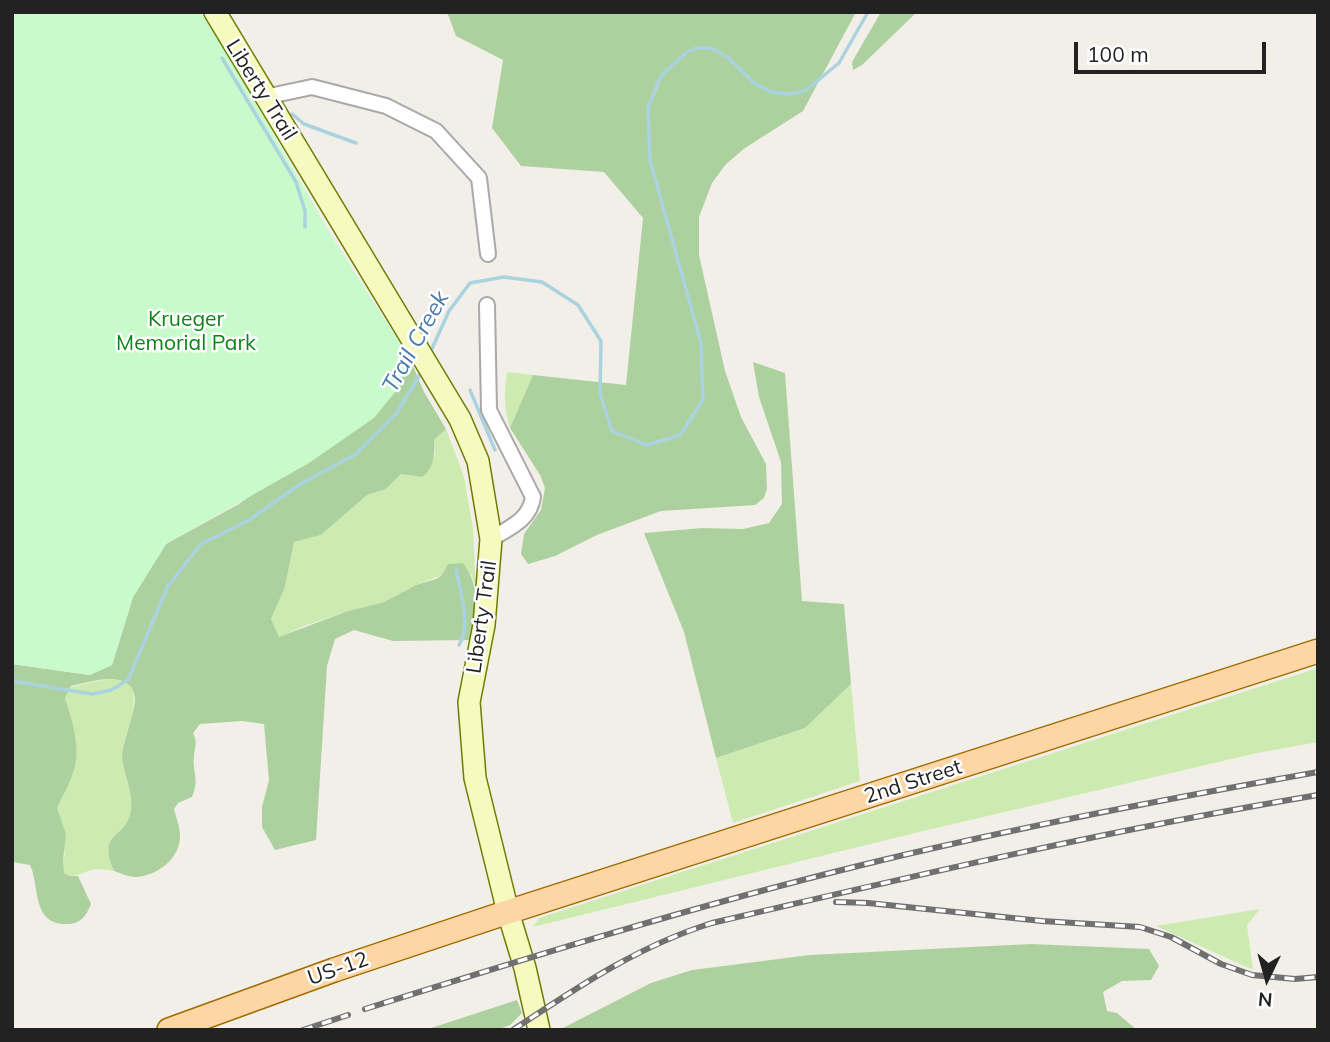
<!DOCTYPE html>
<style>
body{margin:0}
#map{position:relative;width:1330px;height:1042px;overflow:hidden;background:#f2efe9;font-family:Mulish,sans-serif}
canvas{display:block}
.frame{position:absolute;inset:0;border:14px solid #222;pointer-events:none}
.north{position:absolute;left:1232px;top:944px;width:70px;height:70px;-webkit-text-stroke:5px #fff;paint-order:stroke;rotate:185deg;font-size:19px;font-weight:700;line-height:28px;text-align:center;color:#222}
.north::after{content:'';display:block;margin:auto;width:24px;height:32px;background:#222;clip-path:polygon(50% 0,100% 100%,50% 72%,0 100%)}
.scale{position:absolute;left:1074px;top:42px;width:192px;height:32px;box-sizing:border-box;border:4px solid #222;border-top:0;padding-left:9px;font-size:21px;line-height:24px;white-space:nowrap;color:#222;-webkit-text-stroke:5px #fff;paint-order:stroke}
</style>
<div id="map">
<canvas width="1330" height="1042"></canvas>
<div class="frame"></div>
<div class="north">N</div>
<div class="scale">100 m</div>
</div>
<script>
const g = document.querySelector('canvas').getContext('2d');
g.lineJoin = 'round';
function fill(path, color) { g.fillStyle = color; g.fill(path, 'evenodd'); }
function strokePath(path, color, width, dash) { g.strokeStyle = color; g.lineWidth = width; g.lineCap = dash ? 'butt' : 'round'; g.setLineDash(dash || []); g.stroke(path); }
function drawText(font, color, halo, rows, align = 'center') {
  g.font = font + ' Mulish,sans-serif'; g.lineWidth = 5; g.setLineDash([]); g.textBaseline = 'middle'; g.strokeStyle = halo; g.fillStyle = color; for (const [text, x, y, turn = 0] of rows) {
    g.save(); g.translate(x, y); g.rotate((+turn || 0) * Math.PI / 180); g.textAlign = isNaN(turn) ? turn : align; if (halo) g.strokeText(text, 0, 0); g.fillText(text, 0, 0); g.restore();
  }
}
fill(new Path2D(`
 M507,372l26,3 -23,53c-6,-19 -6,-36 -3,-56z
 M446,429l18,48 9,52 3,60 -5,-15 -29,1 -26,10 -32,17 -36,9 -44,15 -25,12 -8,-19 14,-32 9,-45 27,-7 46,-40 19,-6 15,-15 21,3 13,-23 -1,-14z
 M1318,668v74l-61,11 -338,79 -386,95 6,-9z
 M102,680c6,0 16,-2 21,0 25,11 -1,57 -1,76 1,16 11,38 10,54 -4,29 -36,18 -18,61 -6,-1 -12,-2 -17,-2 -13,0 -19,12 -33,4l-1,-13 2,-6 -8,-46 17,-37 -3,-54 -6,-20 6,-10z
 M851,684l9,97 -127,42 -17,-65 89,-30z
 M1260,909l-13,16 6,45 -97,-44z`), '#cdebb0');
fill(new Path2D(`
 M447,12h409l-53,99 -58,37 -19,16 -14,19 -13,34v38l26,116 16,46 25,47 1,25 -3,9 -9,7 -94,6 -64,24 -42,21 -27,8 -7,-10 3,-20 17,-24 4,-22 -5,-13 -30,-47 23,-53 93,10 17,-167 -39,-46 -83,-6 -29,-38 11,-68 -47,-24z
 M881,12h36l-55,53 -9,5 -1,-8z
 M410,359l14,33 22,37 -12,11c1,14 0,29 -12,37l-21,-3 -15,15 -19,6 -46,40 -27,7 -9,45 -14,32 8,18 69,-26 36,-9 32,-17 20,-6 6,-4 6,-11 15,-1c19,25 11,47 8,77l-78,1 -39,-11 -19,9 -8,27 -11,174 -41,10 -13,-23v-20l7,-27 -5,-56 -22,-3 -42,3 -7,9c5,12 2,11 1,23 -2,17 6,23 -2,41l-14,6 -4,6c2,8 6,18 6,27 0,23 -23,40 -45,41 -6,0 -15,-4 -21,-6 -18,-42 13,-31 17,-61 3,-15 -8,-38 -9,-53 0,-9 4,-19 6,-27 2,-9 7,-22 7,-31 -3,-32 -44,-17 -64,-13l-6,12c7,21 17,53 8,75 -4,12 -11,24 -16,35l9,26 -3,26 1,13 6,3h8l13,28c-5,12 -10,20 -24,20 -36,1 -27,-39 -37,-59l-18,-3v-198l77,11 23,-10 21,-68 33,-53 73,-40 157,-113z
 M753,362l32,11 17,228 42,3 7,80 -46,44 -89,30 -32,-126 -40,-99 58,-5 41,1 26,-6 13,-19 -1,-42 -22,-65z
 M1031,944l118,5 10,17 -8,14 -29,1 -19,11 4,19 10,2 20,17h-578l92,-47 41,-13 118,-15z
 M517,1000l5,13 -12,12 -13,5h-72z`), '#add19e');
fill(new Path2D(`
 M12,12h191l131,228 76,119 -14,32 -22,27 -65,45 -143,81 -33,53 -21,68 -22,10 -78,-11z`), '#c8facc');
strokePath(new Path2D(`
 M222,58l74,124 9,29v16
 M292,114l12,10 52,19
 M430,353l19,-42 21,-28 34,-6 38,5 36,23 23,36 -1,52 12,38 35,14 33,-10 23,-35 -2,-57 -51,-183 -2,-52 13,-32 26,-24 9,-4h15l15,8 28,27 17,9 17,2 17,-3 34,-28 29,-51
 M470,390l25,60
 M456,569c4,24 16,55 3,76
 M12,681l80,13 19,-4 17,-10 40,-94 33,-42 48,-24 53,-37 54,-29 40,-40 25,-41`), '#aad3df', 3.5);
const street = new Path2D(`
 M265,97l47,-10 74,19 50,25 43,47 9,76
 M487,305l2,105 44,87c-3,23 -24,31 -42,42`);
const secondary = new Path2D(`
 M215,12l245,407 18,42 13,78 -7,86 -15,77 6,76 33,134 17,56 14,62`);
const primary = new Path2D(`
 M169,1030l165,-60 174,-58 810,-261`);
strokePath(street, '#a9a9a9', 18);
strokePath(secondary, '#707d05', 24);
strokePath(primary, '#a06b00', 26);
strokePath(street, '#fff', 14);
strokePath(secondary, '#f7fabf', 21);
strokePath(primary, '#fcd6a4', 23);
const rail = new Path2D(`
 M836,902l32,1 174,18 98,6 31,10 50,27 31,11 43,4 23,-2
 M365,1009c165,-52 330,-103 497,-144 151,-37 303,-66 456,-93
 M303,1030l45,-15
 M513,1030c65,-43 125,-84 199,-107 201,-47 402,-94 606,-128`);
strokePath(rail, '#707070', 6);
strokePath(rail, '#fff', 3.5, [10]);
drawText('21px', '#222', '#fff', [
 ["Liberty Trail",261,90,58],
 ["Liberty Trail",482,617,-82],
 ["2nd Street",913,782,-18],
 ["US-12",338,969,-19]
]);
drawText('21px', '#0c8416', '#fff', [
 ["Krueger",186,320],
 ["Memorial Park",186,344]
]);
drawText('italic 23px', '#4a7aab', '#fff', [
 ["Trail Creek",416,342,-61]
]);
</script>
